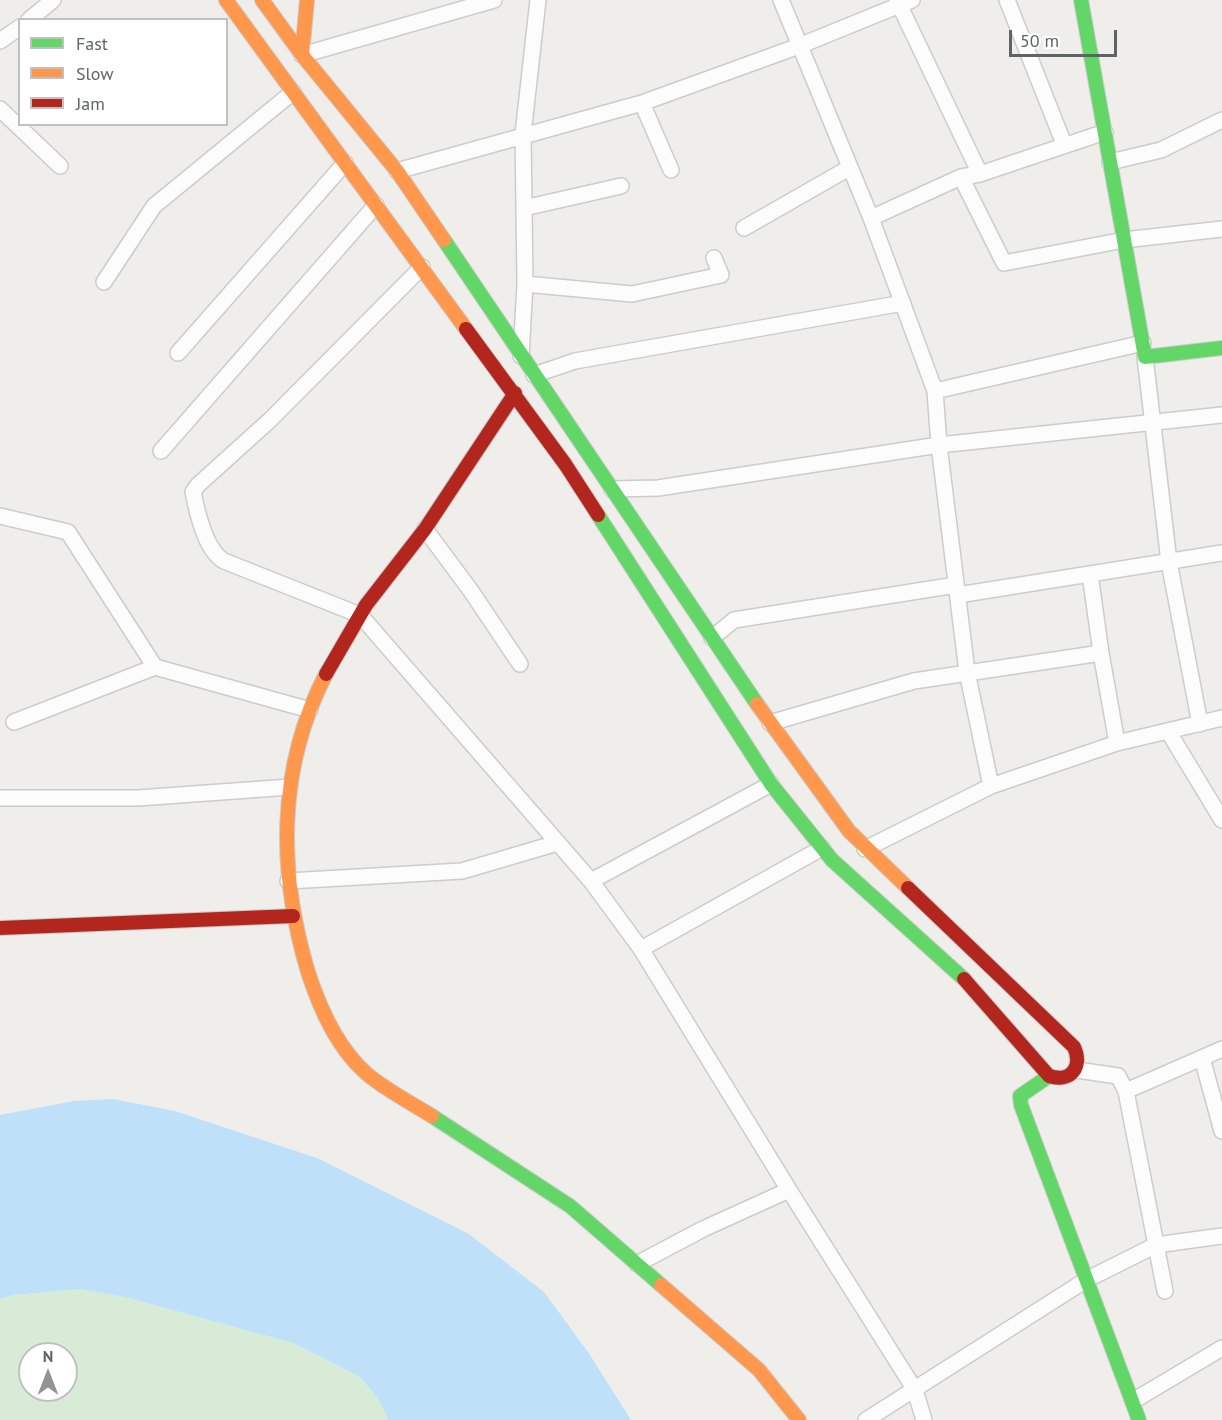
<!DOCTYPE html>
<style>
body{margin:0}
#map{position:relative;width:1222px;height:1420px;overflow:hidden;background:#efeeea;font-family:"PT Sans",sans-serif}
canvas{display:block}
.legend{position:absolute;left:18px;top:18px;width:210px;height:108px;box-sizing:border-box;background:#fff;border:2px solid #bfc1c3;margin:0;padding:8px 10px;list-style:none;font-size:18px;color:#5f6368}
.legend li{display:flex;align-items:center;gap:12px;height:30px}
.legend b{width:30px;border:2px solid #bfc1c3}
.north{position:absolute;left:18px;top:1342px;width:60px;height:60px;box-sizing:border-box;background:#fff;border:2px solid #bfc1c3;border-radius:50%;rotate:0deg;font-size:16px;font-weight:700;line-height:24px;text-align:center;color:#5f6368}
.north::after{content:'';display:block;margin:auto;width:21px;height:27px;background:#919496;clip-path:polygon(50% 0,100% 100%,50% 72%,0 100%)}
.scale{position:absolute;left:1009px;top:30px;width:108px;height:27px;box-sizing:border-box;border:3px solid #5f6368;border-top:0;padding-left:8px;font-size:18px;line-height:21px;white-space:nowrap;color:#5f6368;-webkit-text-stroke:4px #fff;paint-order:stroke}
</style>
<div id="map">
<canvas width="1222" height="1420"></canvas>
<ul class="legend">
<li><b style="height:8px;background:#63d668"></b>Fast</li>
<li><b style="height:8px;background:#ff974d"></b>Slow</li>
<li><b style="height:8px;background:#b3261e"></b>Jam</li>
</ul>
<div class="north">N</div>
<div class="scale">50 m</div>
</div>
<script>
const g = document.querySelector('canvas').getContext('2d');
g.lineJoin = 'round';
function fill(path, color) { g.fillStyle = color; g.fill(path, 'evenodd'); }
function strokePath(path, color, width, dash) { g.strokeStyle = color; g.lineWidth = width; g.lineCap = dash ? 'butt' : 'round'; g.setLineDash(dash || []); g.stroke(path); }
fill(new Path2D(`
 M80,1289l45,8 168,46 67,34 17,20 12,23h-389v-121l14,-4zM30,1354h36v36h-36z`), '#d8ebd6');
fill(new Path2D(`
 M113,1099l62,12 142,47 152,76 75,58 44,60 43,68h-242l-12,-23 -17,-20 -67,-34 -168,-46 -45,-8 -66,6 -14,4v-184l74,-14z`), '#bfe0f9');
const street = new Path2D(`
 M781,0l90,218 64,173 4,54 28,227 24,114
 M897,0l83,174
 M1007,0l57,144
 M29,20l24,-20
 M0,41l20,-14
 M302,55l192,-55
 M642,103l29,67
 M0,109l60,57
 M1110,162l51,-12 61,-30
 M397,171l245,-68 157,-57 113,-46
 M961,177l43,86 120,-23 98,-11
 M524,208l97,-22
 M871,218l90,-41 19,-3 125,-42
 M744,228l105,-60
 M422,267l-152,153 -72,65 -5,7c4,20 12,58 31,69l136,54 231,266 50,68 148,241 126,200 9,30
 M104,282l50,-76 139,-114
 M525,284l107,10 89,-19 -7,-17
 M178,353l167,-190
 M521,356l4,-72 -2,-150 15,-134
 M1145,357l24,205 31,162
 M534,375l41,-14 328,-58
 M935,391l208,-48
 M161,451l215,-246
 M612,489l46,-1 281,-43 283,-30
 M0,516l68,16 87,135
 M425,529l46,62 49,73
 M1090,574l11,79 16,90
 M958,595l264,-42
 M712,638l22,-18 222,-35
 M14,722l141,-55 155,43
 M770,723l144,-42 187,-28
 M1168,731l54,89
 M0,798h138l152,-11
 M865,849l126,-63 126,-43 105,-25
 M288,881l174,-10 95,-28
 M591,881l180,-97
 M641,949l181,-101
 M1202,1058l20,73
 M1077,1070l41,6 8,15 96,-42
 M1126,1091l39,200
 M637,1264l66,-35 86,-39
 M1133,1401l89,-53
 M866,1420l220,-140 70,-35 66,-9`);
const fast = new Path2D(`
 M1081,0l64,357 77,-9
 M444,240l313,464
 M598,515l173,269 61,76 132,119
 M1049,1076l-29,20 1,9 118,315
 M432,1116l138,90 91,79`);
const slow = new Path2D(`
 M226,0l240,329
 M262,0l40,55 95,116 47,69
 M302,55l5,-55
 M326,674c-49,94 -48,198 -18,298 12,37 29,76 59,102 19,16 44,29 65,42
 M757,704l92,127 59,57
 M661,1285l98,85 40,50`);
const jam = new Path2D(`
 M466,329l99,135 33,51
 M326,674l40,-69 59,-76 90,-136
 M908,888l166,159c9,20 -3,36 -25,29l-85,-97
 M0,928l293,-12`);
strokePath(street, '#cbcccc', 18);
strokePath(fast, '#cacacb', 16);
strokePath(slow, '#cacacb', 16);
strokePath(jam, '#cacacb', 16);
strokePath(street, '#fdfcfc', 15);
strokePath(fast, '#63d668', 14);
strokePath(slow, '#ff974d', 14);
strokePath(jam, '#b3261e', 14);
</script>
